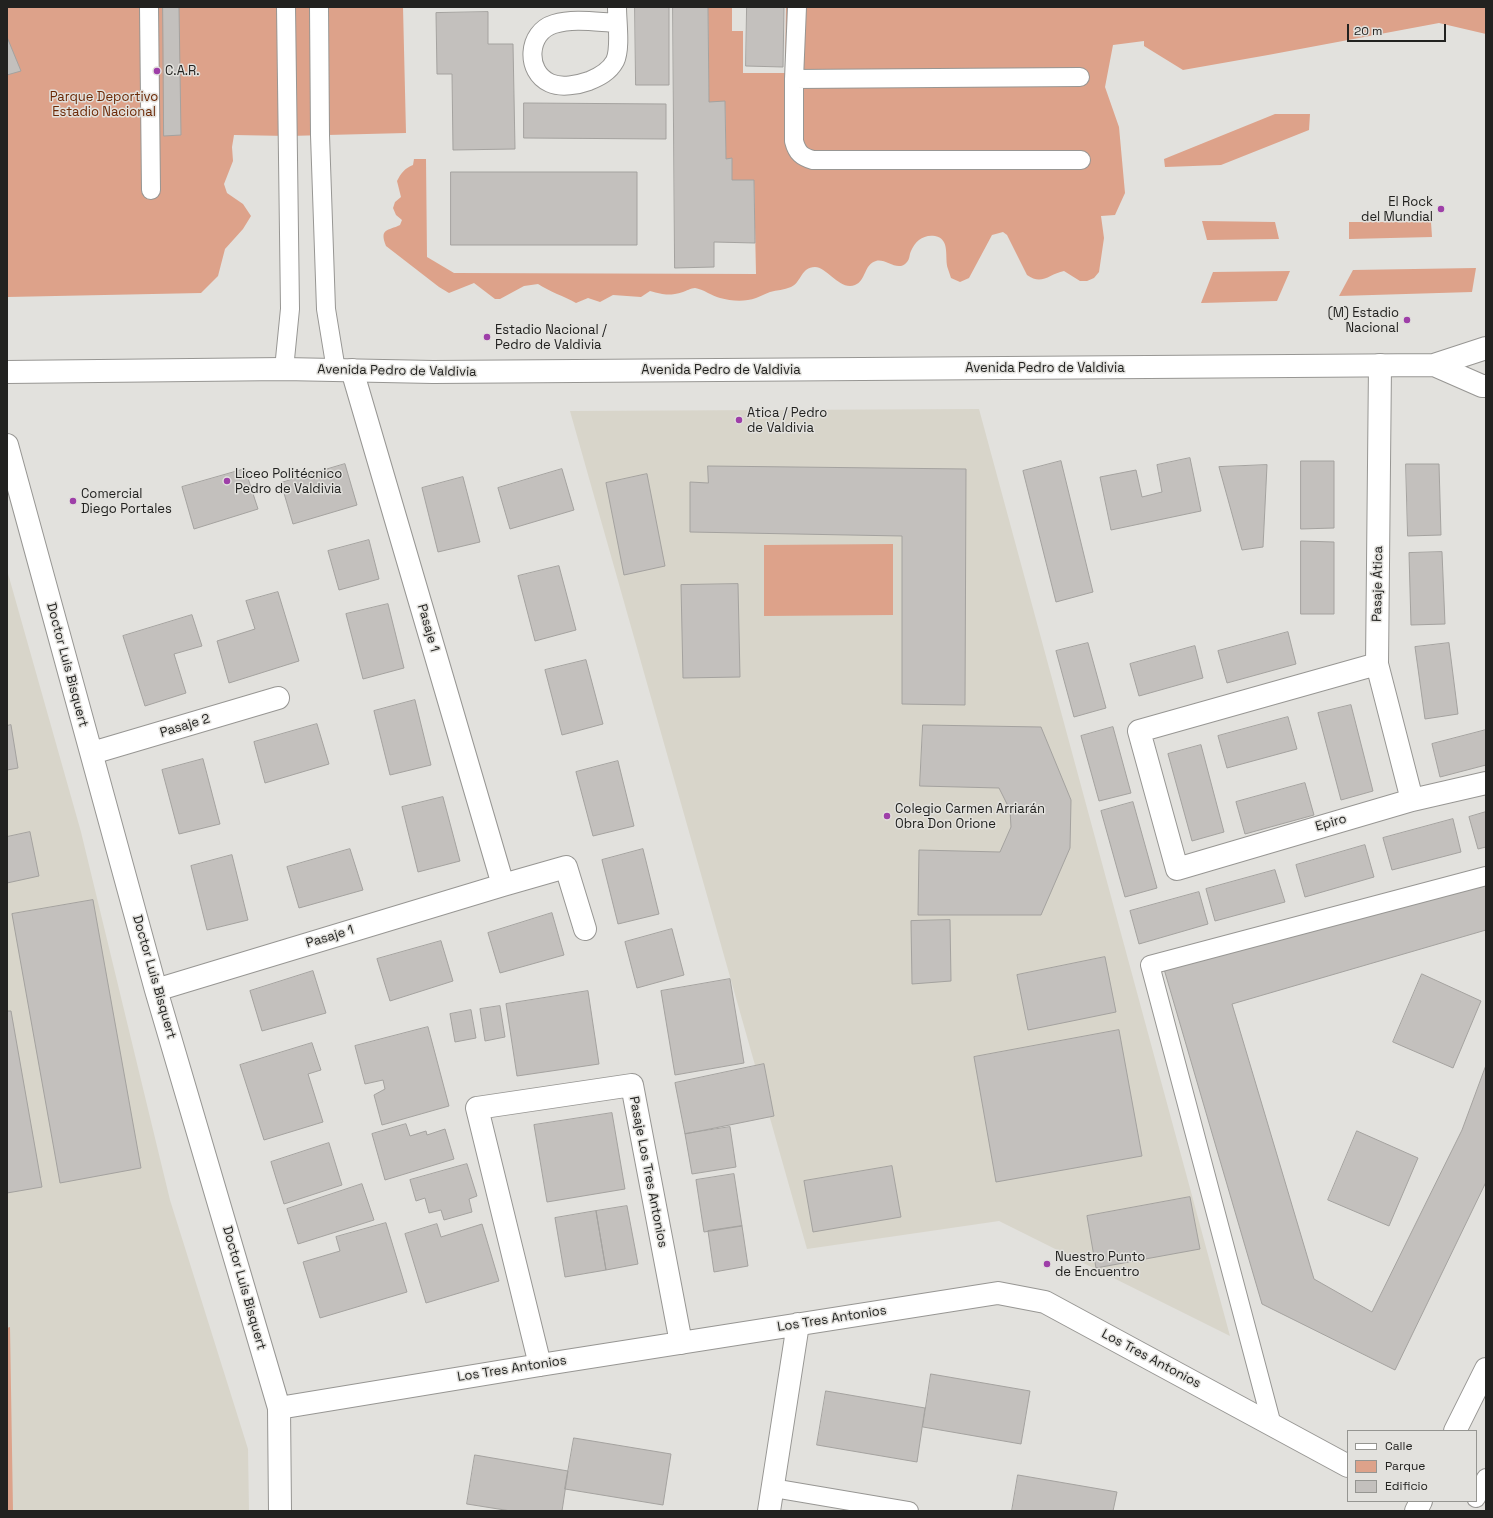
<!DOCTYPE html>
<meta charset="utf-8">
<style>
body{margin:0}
#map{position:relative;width:1493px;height:1518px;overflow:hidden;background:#e2e1dd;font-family:"Space Grotesk",sans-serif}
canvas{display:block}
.frame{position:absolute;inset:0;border:8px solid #222220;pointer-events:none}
.legend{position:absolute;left:1347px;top:1430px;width:130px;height:72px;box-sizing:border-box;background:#e2e1dd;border:1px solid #959591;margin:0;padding:5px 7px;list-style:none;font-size:12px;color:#222220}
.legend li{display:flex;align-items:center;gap:8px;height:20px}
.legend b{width:20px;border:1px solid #959591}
.scale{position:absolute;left:1347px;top:24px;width:99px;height:18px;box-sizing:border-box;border:2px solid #222220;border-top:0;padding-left:5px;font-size:12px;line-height:14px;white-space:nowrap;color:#222220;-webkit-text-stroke:3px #e2e1dd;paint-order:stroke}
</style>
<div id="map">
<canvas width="1493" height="1518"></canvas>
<div class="frame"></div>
<ul class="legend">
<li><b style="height:5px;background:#fff"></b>Calle</li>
<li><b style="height:11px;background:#dda28a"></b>Parque</li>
<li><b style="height:11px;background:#c3c0bd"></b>Edificio</li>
</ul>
<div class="scale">20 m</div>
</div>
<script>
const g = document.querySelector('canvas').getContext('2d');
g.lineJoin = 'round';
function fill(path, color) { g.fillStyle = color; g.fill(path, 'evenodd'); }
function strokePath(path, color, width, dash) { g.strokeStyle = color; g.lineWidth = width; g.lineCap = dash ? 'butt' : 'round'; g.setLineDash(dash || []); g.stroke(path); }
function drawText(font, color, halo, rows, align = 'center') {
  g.font = font + ' "Space Grotesk",sans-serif'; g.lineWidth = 3; g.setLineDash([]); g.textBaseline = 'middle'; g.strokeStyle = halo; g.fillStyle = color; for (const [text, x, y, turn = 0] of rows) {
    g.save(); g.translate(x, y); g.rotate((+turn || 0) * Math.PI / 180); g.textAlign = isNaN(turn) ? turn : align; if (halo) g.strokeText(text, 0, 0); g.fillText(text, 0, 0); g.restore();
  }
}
fill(new Path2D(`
 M979,409l251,927 -231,-115 -192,28 -237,-838z
 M7,570l74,262 89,368 78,249 1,62h-242z`), '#d8d5ca');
fill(new Path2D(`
 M7,7h396l3,126 -118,3 -54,-1 -2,12 1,14 -9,23 3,9 16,11 8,12 -8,13 -18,20 -7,27 -17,17 -194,4z
 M708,7h24v24h11v42h42l1,-66h700v27l-47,-11 -171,32 -85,15 -39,-24v-5l-31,4 -8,42 14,40 6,66 -10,22 -14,1 3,22 -5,34 -5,6 -7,3h-7l-16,-10c-15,3 -22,15 -37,4l-20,-40 -4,-3 -11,3 -23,43 -9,4 -9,-4c-1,-3 -2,-6 -3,-9 -4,-11 3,-30 -13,-33 -11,-2 -20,5 -24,15 -2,4 -1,8 -4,11 -9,11 -21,-4 -31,-1 -12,3 -10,20 -21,24 -15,6 -28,-18 -40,-18 -14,0 -14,16 -24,20 -7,3 -14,3 -21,5 -5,2 -9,4 -14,6 -11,4 -25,3 -36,0 -8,-2 -17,-9 -25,-10 -4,0 -9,3 -12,4 -14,4 -19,3 -33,-1l-9,6 -28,-2 -13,7 -12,-4 -12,5c-12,-7 -26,-11 -38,-19l-14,2 -24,13h-5l-21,-16 -25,10 -10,-6 -53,-41c-7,-18 2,-15 14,-21l2,-5 -6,-5 -3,-7 2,-6 6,-5 -4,-16c4,-8 8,-13 16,-16l1,-6h12l1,98 27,16 302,1 -2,-94h-22v-21h-6l-1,-57h-16z
 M1275,114h35l-1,16 -88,35 -56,2 -1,-8z
 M1202,221l73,1 4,17 -72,1z
 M1349,222h82l1,15 -83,2z
 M1476,268l-4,24 -133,4 14,-26z
 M1290,271l-13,30 -76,2 12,-31z
 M893,544v71l-129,1v-71z
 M10,1327l3,184h-6v-183z`), '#dda28a');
const building = new Path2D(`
 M163,7h16l2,128 -17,1z
 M635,7h34v78h-33z
 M673,7h35l1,95 16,-1 1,58 6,-1v22h22l1,63 -41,-1v25l-39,1z
 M747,7h37l-1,60 -37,-1z
 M488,12v32h25l2,105 -62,1 -1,-76h-15l-1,-61z
 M7,37l14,34 -14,4z
 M524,103l142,1v35l-142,-1z
 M451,172h186v73h-186z
 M1190,458l11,53 -90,19 -11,-53 36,-7 6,27 20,-5 -5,-27z
 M1061,461l32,131 -37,10 -33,-131z
 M1301,461h33v67l-33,1z
 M345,464l12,41 -64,19 -12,-41z
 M1406,464h33l2,71 -33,1z
 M1267,465l-4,82 -21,3 -23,-83z
 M708,466l258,3 -1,236 -63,-1v-168l-212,-4v-50l18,1z
 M245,469l13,40 -64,20 -12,-42z
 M562,469l12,41 -64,19 -12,-41z
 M647,474l18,92 -41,9 -18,-92z
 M463,477l17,65 -42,10 -16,-64z
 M369,540l10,39 -40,11 -11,-39z
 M1301,541l33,1v72h-33z
 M1442,552l3,72 -34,1 -2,-72z
 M559,566l17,64 -41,11 -17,-65z
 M738,584l2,93 -57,1 -2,-93z
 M278,592l21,69 -70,22 -12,-42 38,-12 -9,-28z
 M388,604l16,64 -41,11 -17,-65z
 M192,615l10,31 -28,8 12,39 -41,13 -22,-70z
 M1288,632l8,32 -69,19 -9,-32z
 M1088,643l18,65 -32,9 -18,-66z
 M1449,643l9,71 -33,5 -10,-72z
 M1195,646l8,32 -64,18 -9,-32z
 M586,660l17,64 -41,11 -17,-65z
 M415,700l16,65 -41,10 -16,-64z
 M1351,705l22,86 -32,9 -23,-87z
 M1288,717l9,32 -70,19 -9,-32z
 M317,724l12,40 -64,19 -11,-41z
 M11,725l7,43 -11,2v-44z
 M923,725l118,2 30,73 -1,48 -29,67h-123l1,-65 81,2 11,-25 -1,-17 -11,-22 -79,-2z
 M1113,727l18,66 -32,8 -18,-65z
 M1486,730v35l-46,12 -8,-33z
 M1201,745l23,87 -32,9 -24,-87z
 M203,759l17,65 -41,10 -17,-64z
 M618,761l16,65 -41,10 -17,-64z
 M1305,783l9,32 -69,19 -9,-32z
 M443,797l17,64 -42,11 -16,-65z
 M1133,802l24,86 -32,9 -24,-86z
 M1486,812v35l-8,2 -9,-32z
 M1453,819l8,33 -69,18 -9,-32z
 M30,832l9,44 -32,7v-46z
 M1365,845l9,32 -69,20 -9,-32z
 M350,849l13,41 -64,18 -12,-41z
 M643,849l16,65 -41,10 -16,-64z
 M232,855l16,65 -41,10 -16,-64z
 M1275,870l10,32 -70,19 -9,-32z
 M1486,884v46l-254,74 82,275 58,33 90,-182 24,-65v117l-91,188 -133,-66 -98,-335z
 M1199,892l9,32 -69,20 -9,-33z
 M93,900l48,268 -81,15 -48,-269z
 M552,913l12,42 -64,18 -12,-40z
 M950,920l1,61 -39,3 -1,-63z
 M672,929l12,46 -47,13 -12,-46z
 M441,941l12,40 -63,20 -13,-42z
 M1105,957l11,55 -88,18 -11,-55z
 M313,971l13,42 -64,18 -12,-40z
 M1422,974l59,27 -28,67 -60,-26z
 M730,979l14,84 -69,12 -14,-84z
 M588,991l11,73 -82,12 -11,-72z
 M500,1006l5,31 -20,4 -5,-32z
 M471,1010l5,28 -21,4 -5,-28z
 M7,1011h4l31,176 -35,6z
 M428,1027l21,79 -67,19 -8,-30 11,-6 -2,-9 -18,4 -10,-38z
 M1119,1030l23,126 -146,26 -22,-125z
 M312,1043l9,27 -13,4 15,48 -59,18 -24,-75z
 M764,1064l10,52 -89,18 -10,-51z
 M612,1113l13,76 -78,13 -13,-77z
 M406,1124l4,12 16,-5 1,4 18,-6 9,30 -69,21 -13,-46z
 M730,1127l6,40 -44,7 -7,-40z
 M1357,1131l61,27 -29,68 -61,-26z
 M329,1143l13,42 -58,19 -13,-42z
 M467,1164l10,32 -8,3 3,13 -28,8 -3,-10 -12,3 -4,-15 -9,3 -6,-21z
 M892,1166l9,51 -88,15 -9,-51z
 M734,1174l8,52 -38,6 -8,-52z
 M362,1184l12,36 -76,24 -11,-35z
 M1190,1197l10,52 -104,19 -9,-52z
 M627,1206l11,58 -32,6 -10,-59z
 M596,1211l10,59 -41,7 -10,-59z
 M386,1223l21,69 -87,26 -17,-56 37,-11 -4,-14z
 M437,1224l4,13 41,-13 17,57 -73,22 -21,-69z
 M742,1226l6,40 -34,6 -6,-41z
 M931,1374l99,17 -9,53 -98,-17z
 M826,1391l99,17 -8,54 -100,-17z
 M574,1438l97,16 -8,51 -98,-16z
 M475,1455l93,16 -6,40h-51l-44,-7z
 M1018,1475l99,17 -4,19h-101z`);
fill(building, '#c3c0bd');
strokePath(building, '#a4a29f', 1);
const service = new Path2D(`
 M149,7l2,183
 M319,7l1,128 6,174 10,61
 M617,7c0,15 4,41 -2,54 -6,11 -16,16 -26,20 -11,4 -28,7 -39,2 -25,-11 -23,-51 4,-59 20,-6 42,-2 63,-1
 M797,7l-3,72v62c3,12 8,16 19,19h268
 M794,79l286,-2
 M284,369l6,-60 -4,-302
 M1272,1425l-122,-460 336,-89
 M773,1488l136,23
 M1476,1498l10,-20`);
const minor = new Path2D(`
 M1380,365l-3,299 35,136
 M352,370l151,515
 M7,445l149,545 123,418 1,103
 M1377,664l-238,67 38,138 235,-69 74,-17
 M92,753l186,-55
 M156,990l347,-105 63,-18 19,62
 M540,1365l-63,-257 155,-23 49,258
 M279,1408l261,-43 458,-72 47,9 303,164
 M769,1511l29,-187`);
const secondary = new Path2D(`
 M1434,365l48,21h4
 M7,372l277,-3 149,3 1001,-7 52,-17`);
const primary = new Path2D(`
 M1455,1431l31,-62
 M1416,1511l5,-10`);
strokePath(service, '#979693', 20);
strokePath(minor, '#979693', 24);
strokePath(secondary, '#979693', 24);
strokePath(primary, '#979693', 24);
strokePath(service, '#fff', 18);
strokePath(minor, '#fff', 22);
strokePath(secondary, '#fff', 22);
strokePath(primary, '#fff', 22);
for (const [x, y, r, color] of [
 [157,71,4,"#9e3fa8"],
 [1441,209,4,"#9e3fa8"],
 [1407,320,4,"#9e3fa8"],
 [487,337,4,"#9e3fa8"],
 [739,420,4,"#9e3fa8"],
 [227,481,4,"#9e3fa8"],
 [73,501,4,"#9e3fa8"],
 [887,816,4,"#9e3fa8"],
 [1047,1264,4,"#9e3fa8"]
]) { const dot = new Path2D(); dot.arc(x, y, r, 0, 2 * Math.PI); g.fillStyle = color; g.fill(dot); strokePath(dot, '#e2e1dd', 1.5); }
drawText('13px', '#222220', '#e2e1dd', [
 ["C.A.R.",165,71],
 ["El Rock",1433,202,"right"],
 ["del Mundial",1433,217,"right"],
 ["(M) Estadio",1399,313,"right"],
 ["Nacional",1399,328,"right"],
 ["Estadio Nacional /",495,330],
 ["Pedro de Valdivia",495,345],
 ["Atica / Pedro",747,413],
 ["de Valdivia",747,428],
 ["Liceo Politécnico",235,474],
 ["Pedro de Valdivia",235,489],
 ["Comercial",81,494],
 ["Diego Portales",81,509],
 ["Colegio Carmen Arriarán",895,809],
 ["Obra Don Orione",895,824],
 ["Nuestro Punto",1055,1257],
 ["de Encuentro",1055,1272]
], 'left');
drawText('13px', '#6b2805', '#e2e1dd', [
 ["Parque Deportivo",104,97],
 ["Estadio Nacional",104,112]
]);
drawText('13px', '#222220', '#e2e1dd', [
 ["Avenida Pedro de Valdivia",1045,368],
 ["Avenida Pedro de Valdivia",721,370],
 ["Avenida Pedro de Valdivia",397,371,1],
 ["Pasaje Ática",1378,584,-89],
 ["Pasaje 1",428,628,74],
 ["Doctor Luis Bisquert",67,665,75],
 ["Pasaje 2",185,726,-17],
 ["Epiro",1331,823,-16],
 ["Pasaje 1",330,937,-17],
 ["Doctor Luis Bisquert",154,977,74],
 ["Pasaje Los Tres Antonios",648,1172,79],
 ["Doctor Luis Bisquert",244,1288,74],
 ["Los Tres Antonios",832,1319,-9],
 ["Los Tres Antonios",1151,1359,28],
 ["Los Tres Antonios",512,1369,-9]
]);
</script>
